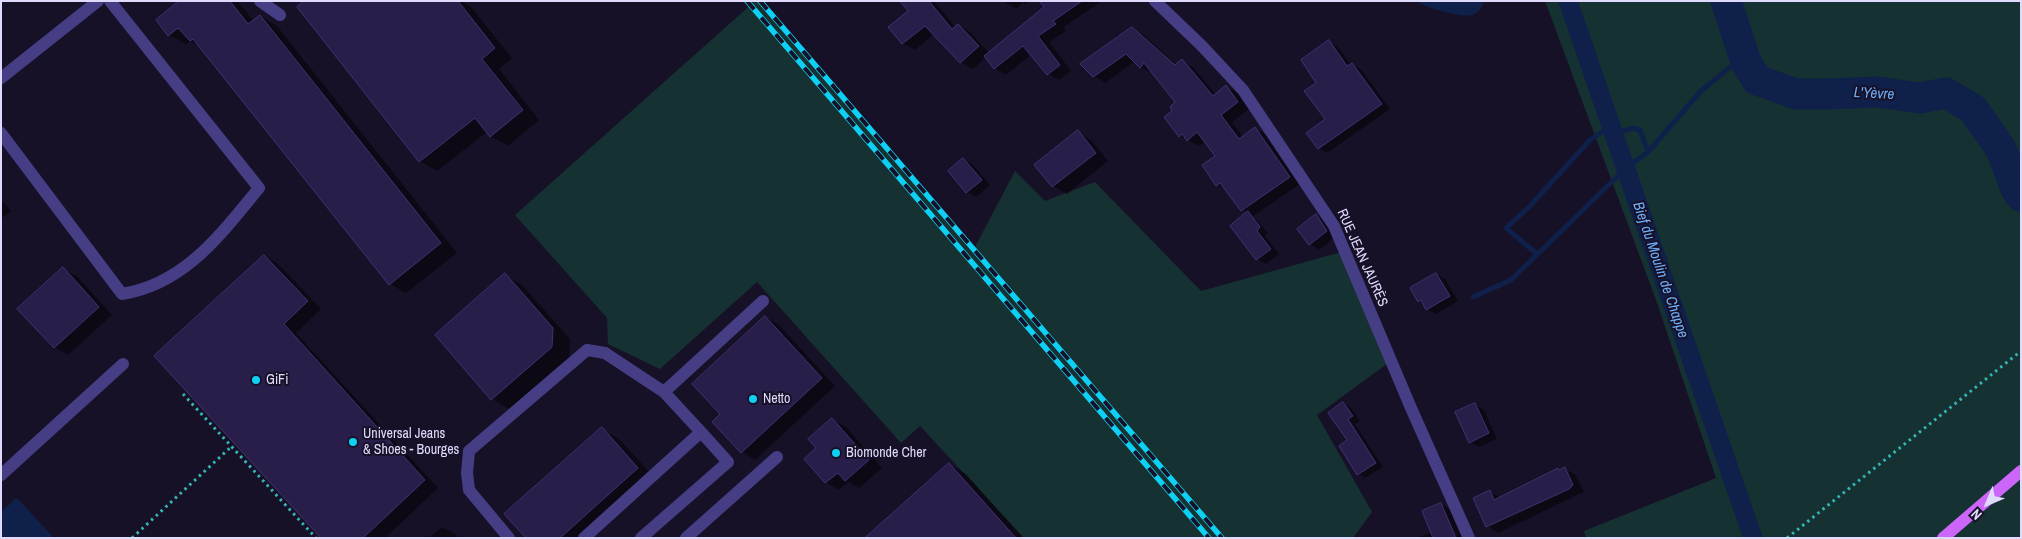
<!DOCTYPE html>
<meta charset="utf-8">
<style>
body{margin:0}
#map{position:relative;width:2022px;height:539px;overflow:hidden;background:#171128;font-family:"Archivo Narrow",sans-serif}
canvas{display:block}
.frame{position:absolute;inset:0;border:2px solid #e0dafd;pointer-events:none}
.north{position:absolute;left:1962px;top:479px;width:50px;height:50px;-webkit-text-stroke:4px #171128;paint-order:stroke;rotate:225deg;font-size:14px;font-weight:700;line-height:20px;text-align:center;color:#e0dafd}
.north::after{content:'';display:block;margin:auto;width:18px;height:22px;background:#e0dafd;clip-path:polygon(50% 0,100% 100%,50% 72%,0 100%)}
</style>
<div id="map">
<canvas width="2022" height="539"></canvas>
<div class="frame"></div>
<div class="north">N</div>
</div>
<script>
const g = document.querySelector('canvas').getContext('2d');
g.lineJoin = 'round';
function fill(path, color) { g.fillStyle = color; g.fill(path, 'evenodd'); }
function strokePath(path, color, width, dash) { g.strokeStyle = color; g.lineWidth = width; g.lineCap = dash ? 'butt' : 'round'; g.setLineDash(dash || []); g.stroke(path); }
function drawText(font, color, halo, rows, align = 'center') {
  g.font = font + ' "Archivo Narrow",sans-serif'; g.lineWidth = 4; g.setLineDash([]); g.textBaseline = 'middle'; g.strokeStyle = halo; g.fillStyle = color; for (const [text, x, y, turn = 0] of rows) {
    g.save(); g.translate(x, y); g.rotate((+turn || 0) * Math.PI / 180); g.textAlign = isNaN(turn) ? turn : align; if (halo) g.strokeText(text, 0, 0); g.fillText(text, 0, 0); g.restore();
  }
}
fill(new Path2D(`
 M755,1h5l214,248 41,-78 30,30 50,-19 106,109 144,-40 46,110 -74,54 55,97 -19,26h-329l-104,-112 -19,17 -144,-161 -97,87 -52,-25 -1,-26 -92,-103z
 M1545,1h476v537h-435l-2,-7 132,-53 -60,-178z`), '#153132');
fill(new Path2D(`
 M1415,1h69c-2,6 -5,12 -12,14 -13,3 -46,-8 -57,-14z
 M15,499h3l36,39h-53v-26z`), '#0f214a');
fill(new Path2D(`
 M181,1h56l17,20 6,-5 17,10 180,227 -51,40 -16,-9 -189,-237 -11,-6 -4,3 -17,-9z
 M306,1h155l10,6 41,51 -13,11 40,51 -31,26 -18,-10 -3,-4 -50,39 -17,-10z
 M902,1h32l21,26 3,-2 12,7 19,21 56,-46 -4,-6h61l-38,26 2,4 -17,11 22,29 -12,9 -11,-6 -16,-20 -26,21 -12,-7 -8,-11 -13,12 -12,-7 -27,-28 -19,16 -12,-7 6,-32z
 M1003,1h25l-3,3 -2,-2 -7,7z
 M1132,28l12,7 33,30 5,-4 12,7 22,27 11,-8 11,6 11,16 -17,13 11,15 12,-8 12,6 33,49 -47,32 15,17 -3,3 14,18 -13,10 -9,-5 -9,-46 -6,-3 -14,-19 -11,-6v-29l-11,-15 -7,5 -19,-10 -6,-25 3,-9 -24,-30 -1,1 -12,-6 -5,-6 -30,22 -11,-7z
 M1329,42l9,5 13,18 10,4 29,40 -63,44 -9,-5 9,-29 -10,-36z
 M1078,132l13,8 17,21 -41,33 -14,-8 -17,-21z
 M963,159l9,5 18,21 -14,12 -9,-5 -18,-21z
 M1,199l10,12 -10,8z
 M1316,216l9,5 10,16 -16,13 -9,-6 -12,-15z
 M265,256l13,8 43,45 -25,24 142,155 -53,50h-63z
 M63,269l14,7 35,39 -44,40 -14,-8z
 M1436,274l9,5 13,22 -22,13 -9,-5 -3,-5 -5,-3z
 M505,275l17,10 48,54 -1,18 -60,52 -17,-10 -56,-64z
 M766,317l13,8 56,61 -80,74 -13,-8 -20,-38z
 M1343,403l8,5 9,13 -5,3 28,43 -18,11 -7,-4 -9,-33z
 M1475,405l9,5 13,29 -18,8 -9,-5z
 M833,420l13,7 36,41 -23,20 -10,-6 -10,8 -13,-8 -21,-23 13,-11z
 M602,429l17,10 36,39 -67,60h-61z
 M949,464l17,10 57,64h-156z
 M1565,469l11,6 8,17 -86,41 -11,-7 3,-34 11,6z
 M1441,504l9,5 12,29h-44l14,-6z
 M442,527l13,7 3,4h-29z`), '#0007');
strokePath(new Path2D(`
 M1615,134l18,-6 7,2 8,22
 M1537,254l-31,-26 23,-21 61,-67 22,-15
 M1473,297l38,-17 115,-112 22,-16 53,-61 28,-23 17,-6`), '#0f214a', 5);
strokePath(new Path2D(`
 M1568,1l185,537`), '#0f214a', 19);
strokePath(new Path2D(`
 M1726,1l20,61 11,18 39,14h32l49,-2 43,6 26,-5 27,16 28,40 15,40 5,7`), '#0f214a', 31);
const building = new Path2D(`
 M179,1h51l18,23 12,-9 181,228 -52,42 -196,-246 -3,2 -12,-13 -10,8 -12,-16z
 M304,1h154l37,47 -13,11 41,51 -33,27 -15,-19 -56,44 -122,-155z
 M900,1h29l23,28 6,-5 21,22 -19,17 -35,-37 -23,18 -14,-17 20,-16z
 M1039,1h43l-29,20 3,3 -18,12 22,29 -13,10 -24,-29 -29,23 -10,-13 60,-49z
 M1132,27l43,38 7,-6 31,37 13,-11 12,17 -17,13 18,24 16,-12 35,50 -49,34 -21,-28 -4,3 -14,-21 13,-9 -18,-24 -10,9 -5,-7 -3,3 -15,-20 8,-6 -2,-4 5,-5 -31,-39 -4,5 -14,-14 -33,23 -13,-13z
 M1329,40l18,26 5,-3 30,41 -64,45 -12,-16 19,-14 -21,-28 12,-8 -15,-23z
 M1078,130l18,23 -44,34 -18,-22z
 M963,158l19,22 -16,13 -18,-22z
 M1248,211l12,16 -3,4 14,18 -15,11 -26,-34z
 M1316,214l11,17 -18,14 -12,-16z
 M264,255l44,46 -24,23 141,156 -62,58h-42l-167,-182z
 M63,267l36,40 -45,41 -37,-39z
 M505,273l48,55 -1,19 -61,53 -56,-65z
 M1436,273l14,23 -24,14 -5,-10 -3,2 -8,-14z
 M765,316l57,62 -81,75 -29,-31 8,-8 -28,-30z
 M1343,402l10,14 -5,3 28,44 -19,12 -18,-29 8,-6 -19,-27z
 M1475,403l14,30 -20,10 -14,-31z
 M832,418l37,42 -24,21 -7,-8 -13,10 -21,-24 12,-11 -8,-9z
 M602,427l36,41 -78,70h-34l-22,-24z
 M949,463l67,75h-151z
 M1565,467l8,18 -4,4 -83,38 -13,-29 17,-8 4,10 64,-32 1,2z
 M1441,503l15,35h-23l-11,-27z`);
fill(building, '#291e49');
strokePath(building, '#423173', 1);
strokePath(new Path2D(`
 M183,394l133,144
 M132,538l100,-92
 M1787,538l234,-187`), '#35b6b6', 3, [2.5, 4]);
strokePath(new Path2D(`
 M260,1l20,14
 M1155,1l47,45 41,44 91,136 77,182 58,130
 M1,78l97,-77
 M1,133l121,161c63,-10 99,-60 137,-106l-149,-187
 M701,432l-37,-40 99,-91
 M1,475l122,-111
 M509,538l-40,-48 -2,-17 2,-22 118,-101 18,3 59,39
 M584,538l117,-106 27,30 -87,76
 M686,538l91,-81`), '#463e85', 12);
strokePath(new Path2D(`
 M1943,538l78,-67`), '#cb66f9', 12);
const rail = new Path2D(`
 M747,1l462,537
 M760,1l462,537`);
strokePath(rail, '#0ed0f5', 5.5);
strokePath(rail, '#171128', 4, [11]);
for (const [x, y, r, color] of [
 [256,380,5,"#0ed0f5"],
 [753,399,5,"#0ed0f5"],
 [353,442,5,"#0ed0f5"],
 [836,453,5,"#0ed0f5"]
]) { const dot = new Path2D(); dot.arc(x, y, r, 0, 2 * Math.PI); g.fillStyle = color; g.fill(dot); strokePath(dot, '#171128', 2); }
drawText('14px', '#e0dafd', '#171128', [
 ["RUE JEAN JAURÈS",1362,258,66]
]);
drawText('14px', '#e0dafd', '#171128', [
 ["GiFi",266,380],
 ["Netto",763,399],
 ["Universal Jeans",363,434],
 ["& Shoes - Bourges",363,450],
 ["Biomonde Cher",846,453]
], 'left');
drawText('italic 15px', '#6daff9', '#171128', [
 ["L'Yèvre",1874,94,3],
 ["Bief du Moulin de Chappe",1660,270,71]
]);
</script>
